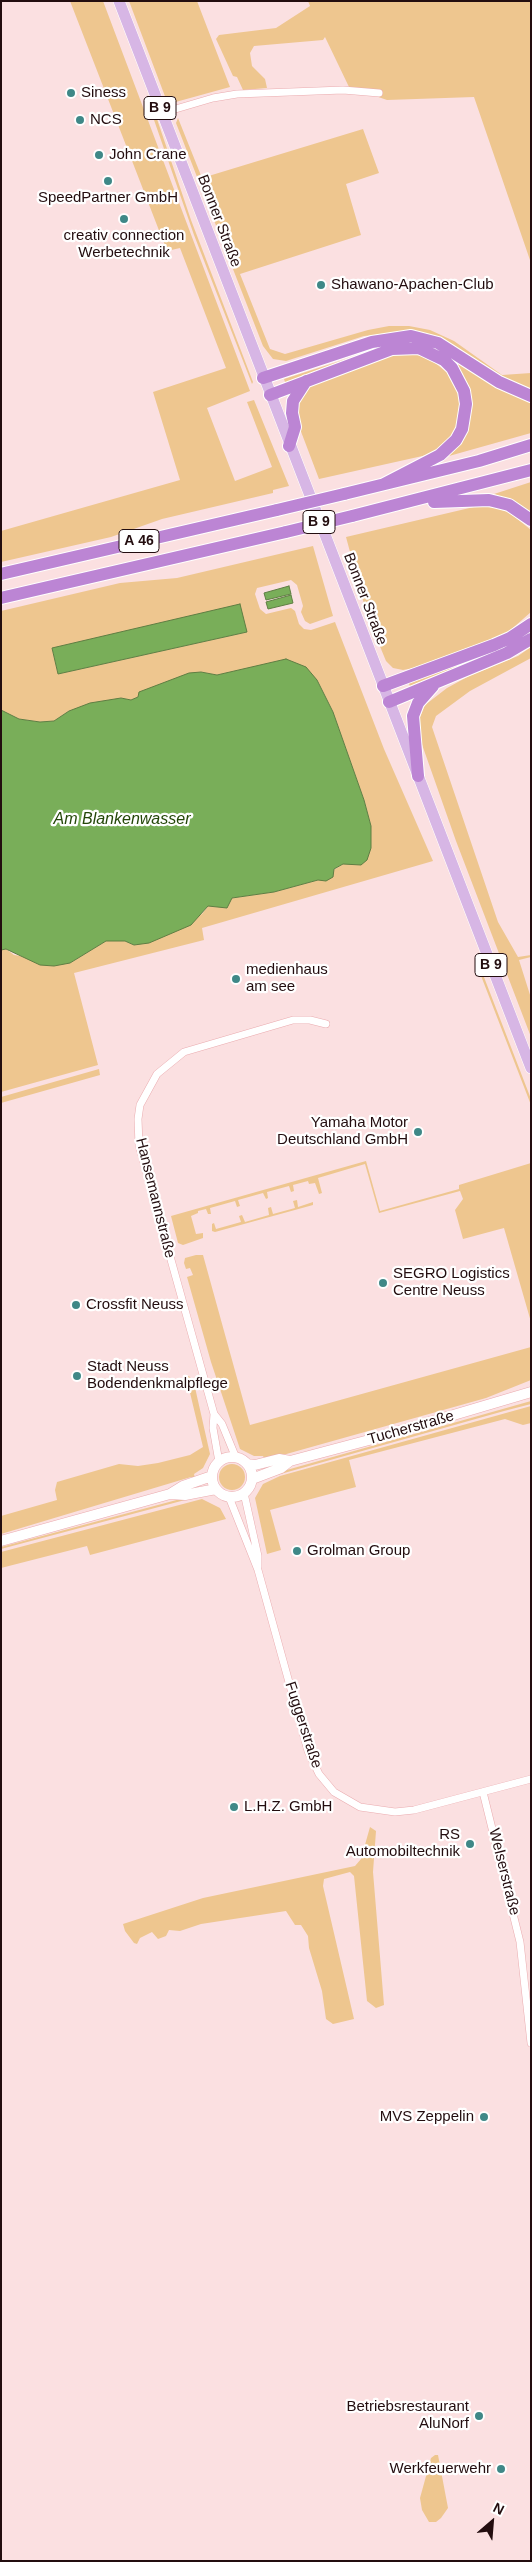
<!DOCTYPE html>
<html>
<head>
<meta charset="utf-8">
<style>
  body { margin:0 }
  #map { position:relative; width:532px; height:2562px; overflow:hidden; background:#fbe0e1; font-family:Arial,sans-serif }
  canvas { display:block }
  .frame { position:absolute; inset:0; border:2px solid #230d0f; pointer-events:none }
  .north { position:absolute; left:467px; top:2497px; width:50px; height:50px; -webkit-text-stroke:4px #fff; paint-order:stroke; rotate:27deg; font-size:14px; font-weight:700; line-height:20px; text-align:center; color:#230d0f }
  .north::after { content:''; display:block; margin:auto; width:18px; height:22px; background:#230d0f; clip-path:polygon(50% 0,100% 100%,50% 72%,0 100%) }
</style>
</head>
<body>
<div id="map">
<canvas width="532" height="2562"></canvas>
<div class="frame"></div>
<div class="north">N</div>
</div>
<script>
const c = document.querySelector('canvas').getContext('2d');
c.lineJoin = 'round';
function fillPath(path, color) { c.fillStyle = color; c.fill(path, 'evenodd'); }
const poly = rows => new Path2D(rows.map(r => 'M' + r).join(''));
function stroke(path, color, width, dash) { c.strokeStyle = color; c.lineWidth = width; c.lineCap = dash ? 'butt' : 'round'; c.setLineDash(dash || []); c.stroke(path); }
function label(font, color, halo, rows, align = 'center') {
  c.font = font + ' Arial,sans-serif'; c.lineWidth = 4.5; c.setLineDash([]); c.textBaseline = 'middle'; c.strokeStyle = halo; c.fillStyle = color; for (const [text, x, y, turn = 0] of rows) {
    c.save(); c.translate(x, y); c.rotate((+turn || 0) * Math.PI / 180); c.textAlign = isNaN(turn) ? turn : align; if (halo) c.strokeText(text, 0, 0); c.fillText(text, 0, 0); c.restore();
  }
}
fillPath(poly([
  [70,1,103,1,250,391,207,408,235,481,272,467,247,402,254,400,289,486,273,490,273,493,162,519,111,537,1,562,1,531,180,480,153,392,226,368,180,248,167,251],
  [129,1,197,1,230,87,172,103,166,99],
  [308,1,531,1,531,263,474,97,387,100,349,87,325,37,323,40,254,46,250,53,252,66,265,79,267,88,243,90,237,77,233,76,216,39,219,35,276,28,310,6],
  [178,118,202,178,363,129,379,173,346,184,361,235,240,274,270,349,285,354,368,330,389,326,409,326,430,330,454,341,502,375,531,373,531,391,406,332,364,336,286,361,273,359,263,346,176,123],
  [157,119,191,220,253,382,252,384,194,235,154,120],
  [429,344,531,401,531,433,449,456,454,449,465,383,420,346,286,385,284,379,362,354],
  [393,355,417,355,429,358,449,374,461,400,456,431,436,453,319,479,297,421,297,406,308,387],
  [531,482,531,514,514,502,494,494],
  [478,506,497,508,510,513,531,530,531,612,506,634,414,668,403,670,393,668,386,661,367,615,346,537],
  [313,546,333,616,310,624,305,621,301,612,303,606,297,585,291,580,257,588,255,594,260,609,266,614,291,608,295,611,299,624,304,629,311,630,335,622,384,749,433,861,202,928,204,940,74,973,98,1065,1,1092,1,950,6,949,14,955,70,963,106,941,125,941,134,945,202,914,208,906,232,898,274,892,318,880,343,864,371,826,364,800,333,712,317,680,247,669,217,675,201,672,131,700,121,698,69,711,54,721,40,722,19,719,1,710,1,611,120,583,177,578],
  [247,632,58,674,52,648,53,648],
  [531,628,526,636,506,650,410,686,408,682],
  [531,647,531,658,470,691,436,716,432,727,498,922,518,957,531,955,531,957,519,960,531,998,531,1037,456,841,419,736,418,722,425,705,447,688,469,676,518,656],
  [478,968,482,972,531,1099,531,1105],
  [99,1069,100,1075,1,1103,1,1097],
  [366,1161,380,1211,459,1189,459,1185,531,1163,531,1322,504,1228,463,1239,455,1210,463,1199,460,1191,379,1213,365,1164,318,1178,322,1193,319,1194,315,1183,309,1184,308,1181,293,1185,294,1191,291,1192,289,1186,267,1192,268,1198,266,1199,263,1193,238,1200,240,1206,237,1207,235,1201,210,1208,211,1214,208,1214,206,1209,198,1211,198,1213,191,1216,196,1234,203,1233,203,1238,183,1245,178,1243,171,1216],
  [297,1200,298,1207,313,1202,313,1205,215,1232,212,1231,212,1224,214,1223,216,1229,241,1222,239,1216,242,1215,245,1222,269,1215,268,1208,271,1207,273,1214,295,1208,293,1201],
  [196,1255,203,1255,250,1425,531,1347,531,1380,486,1398,265,1460,263,1456,254,1456,240,1449,211,1362,187,1277,193,1275,190,1268,186,1269,184,1263,185,1258],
  [186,1376,189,1376,194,1383,210,1454,203,1468,194,1474,195,1478,191,1477,1,1534,1,1516,57,1500,55,1490,57,1482,119,1464,138,1466,158,1463,190,1455,203,1447],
  [531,1401,531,1404,504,1411,270,1477,269,1475],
  [531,1406,531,1423,523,1425,505,1419,349,1460,356,1487,270,1510,281,1550,267,1554,255,1498,263,1484,280,1476],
  '219 1477a13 13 0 1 1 26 0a13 13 0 1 1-26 0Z',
  [199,1494,200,1496,1,1549,1,1547],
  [202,1499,220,1508,226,1519,90,1555,87,1546,1,1568,1,1552],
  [370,1827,376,1831,373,1872,384,2005,376,2008,367,2001,354,1876,350,1872,324,1879,323,1886,354,2019,333,2024,326,2019,322,1991,309,1948,308,1936,301,1925,295,1925,286,1911,201,1924,180,1931,169,1930,166,1936,158,1939,152,1932,140,1938,137,1944,134,1943,125,1931,123,1924,203,1898,355,1866,361,1859],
  [435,2455,438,2455,448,2508,441,2518,436,2522,429,2522,422,2510,420,2498,431,2458]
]), '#eec68f');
const water = poly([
  [289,586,291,594,266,600,264,593,289,586],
  [291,595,293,603,268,609,266,602,291,595],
  [240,604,247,632,58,674,52,648,240,604],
  [286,659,306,667,317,680,333,712,364,800,371,826,371,848,367,860,361,865,343,864,334,869,333,877,326,881,318,880,274,892,232,898,227,908,208,906,191,925,149,943,134,945,125,941,106,941,70,963,54,966,40,965,6,949,1,950,1,710,19,719,40,722,54,721,69,711,90,703,121,698,131,700,138,697,139,692,189,673,201,672,217,675,286,659]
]);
fillPath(water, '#79ae59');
stroke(water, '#5f7e43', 1);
const minor = poly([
  [162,113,213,98,237,94,343,90,379,93],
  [214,1414,222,1424,236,1458],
  [219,1462,213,1428,214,1414,139,1145,138,1119,140,1105,157,1074,184,1052,293,1020,310,1020,326,1024],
  [244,1493,258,1556,258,1567],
  [229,1497,258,1570,308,1751,319,1774,334,1792,360,1807,395,1812,414,1810,531,1779],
  [483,1792,520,1942,531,2043]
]);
const secondary = poly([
  '212 1477a20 20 0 1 1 40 0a20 20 0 1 1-40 0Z',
  [247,1464,255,1465,279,1459,290,1461,369,1440,531,1392],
  [252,1479,281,1468,290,1461],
  [170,1494,183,1486,212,1476],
  [1,1541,170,1494,185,1495,216,1489]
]);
const primary = poly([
  [119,1,531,1068]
]);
const motorway = poly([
  [263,378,372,342,411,336,438,343,499,382,531,396],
  [270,395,392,349,419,348,444,360,452,368,464,391,466,404,462,429,456,440,440,455,384,484],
  [289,446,295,427,292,413,293,401,306,381],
  [344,494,479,461,531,445],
  [434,502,489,500,509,505,531,520],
  [352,516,531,470],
  [1,574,277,510],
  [1,598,286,532],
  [383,686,494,645,510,638,531,624],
  [389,702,507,653,531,639],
  [418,776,413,716,418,703,433,686]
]);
stroke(minor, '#eaabaf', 8);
stroke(secondary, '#eaabaf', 11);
stroke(primary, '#fff', 12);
stroke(motorway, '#fff', 14);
stroke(minor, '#fff', 7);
stroke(secondary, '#fff', 10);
stroke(primary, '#d7b6e5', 11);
stroke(motorway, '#bc85d4', 12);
const motorwayBridge = poly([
  [277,510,344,494],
  [286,532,352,516]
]);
stroke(motorwayBridge, '#fff', 14, []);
stroke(motorwayBridge, '#bc85d4', 12);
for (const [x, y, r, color] of [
  [71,93,5,"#3f8887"],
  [80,120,5,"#3f8887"],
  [99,155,5,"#3f8887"],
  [108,181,5,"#3f8887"],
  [124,219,5,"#3f8887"],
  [321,285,5,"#3f8887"],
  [236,979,5,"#3f8887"],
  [418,1132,5,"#3f8887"],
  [383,1283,5,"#3f8887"],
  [76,1305,5,"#3f8887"],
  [77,1376,5,"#3f8887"],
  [297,1551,5,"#3f8887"],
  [234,1807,5,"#3f8887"],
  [470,1844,5,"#3f8887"],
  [484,2117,5,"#3f8887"],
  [479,2416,5,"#3f8887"],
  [501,2469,5,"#3f8887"]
]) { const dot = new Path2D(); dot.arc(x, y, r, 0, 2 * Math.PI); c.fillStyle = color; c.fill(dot); stroke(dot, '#fff', 2); }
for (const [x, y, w] of [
  [160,108,32],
  [319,522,32],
  [139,541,40],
  [491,965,32]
]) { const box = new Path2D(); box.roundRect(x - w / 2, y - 11.5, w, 23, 4); c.fillStyle = '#fff'; c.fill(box); stroke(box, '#230d0f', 1); }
label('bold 14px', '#230d0f', null, [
  ["B 9",160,108],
  ["B 9",319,522],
  ["A 46",139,541],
  ["B 9",491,965]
]);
label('15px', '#230d0f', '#fff', [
  ["Siness",81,93],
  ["NCS",90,120],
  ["John Crane",109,155],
  ["SpeedPartner GmbH",108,198,"center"],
  ["creativ connection",124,236,"center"],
  ["Werbetechnik",124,253,"center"],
  ["Shawano-Apachen-Club",331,285],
  ["medienhaus",246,970],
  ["am see",246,987],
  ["Yamaha Motor",408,1123,"right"],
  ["Deutschland GmbH",408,1140,"right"],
  ["SEGRO Logistics",393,1274],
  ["Centre Neuss",393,1291],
  ["Crossfit Neuss",86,1305],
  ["Stadt Neuss",87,1367],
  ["Bodendenkmalpflege",87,1384],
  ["Grolman Group",307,1551],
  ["L.H.Z. GmbH",244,1807],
  ["RS",460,1835,"right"],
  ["Automobiltechnik",460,1852,"right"],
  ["MVS Zeppelin",474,2117,"right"],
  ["Betriebsrestaurant",469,2407,"right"],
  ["AluNorf",469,2424,"right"],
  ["Werkfeuerwehr",491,2469,"right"]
], 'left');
label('15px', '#230d0f', '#fff', [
  ["Bonner Straße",219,221,69],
  ["Bonner Straße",365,599,69],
  ["Hansemannstraße",155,1198,76],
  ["Tucherstraße",411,1428,-16],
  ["Fuggerstraße",303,1725,72],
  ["Welserstraße",504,1872,76]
]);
label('italic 16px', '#244709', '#fff', [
  ["Am Blankenwasser",122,820]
]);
</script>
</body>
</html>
